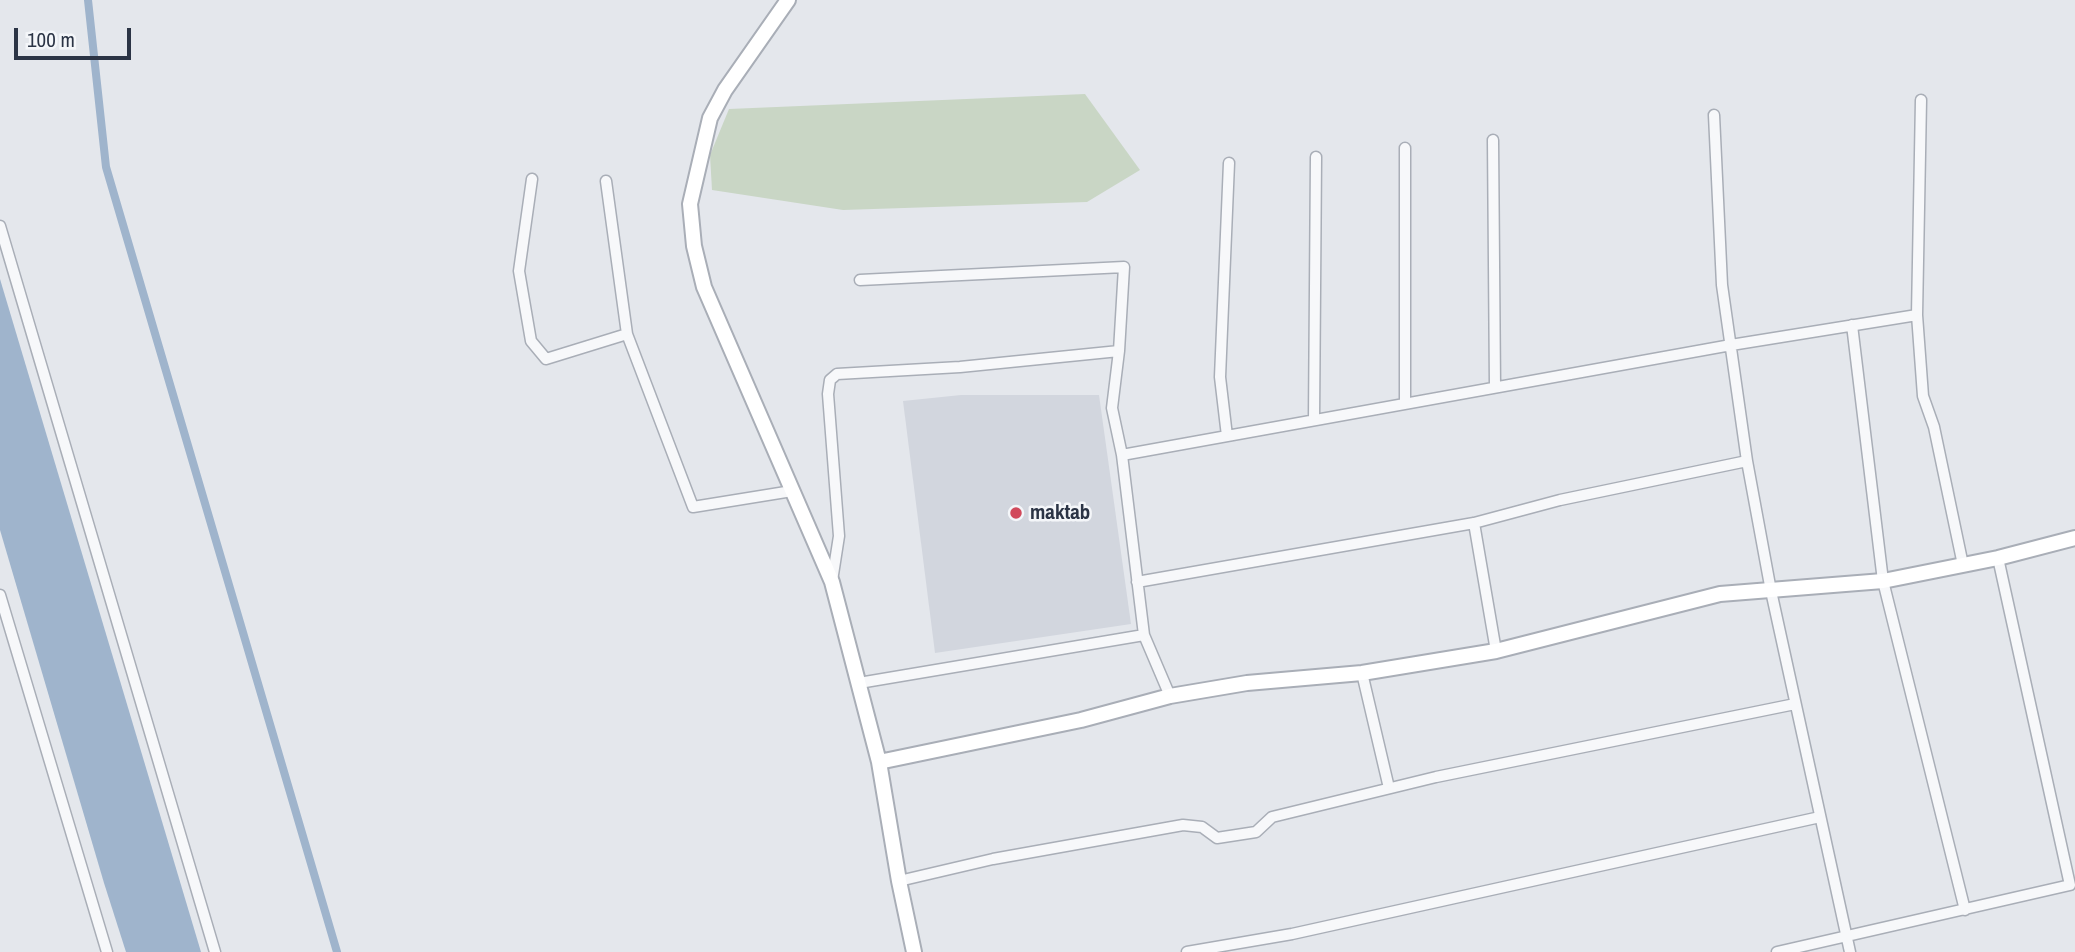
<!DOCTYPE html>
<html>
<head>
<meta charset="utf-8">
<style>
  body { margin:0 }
  #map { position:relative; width:2075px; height:952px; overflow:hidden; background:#e4e7ec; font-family:"Archivo Narrow",sans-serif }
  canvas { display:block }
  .scale { position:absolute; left:14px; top:28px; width:117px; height:32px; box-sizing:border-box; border:4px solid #2b3445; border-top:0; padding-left:9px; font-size:21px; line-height:24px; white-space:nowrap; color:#2b3445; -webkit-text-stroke:5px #f4f6f9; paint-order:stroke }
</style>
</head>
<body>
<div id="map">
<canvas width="2075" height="952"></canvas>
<div class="scale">100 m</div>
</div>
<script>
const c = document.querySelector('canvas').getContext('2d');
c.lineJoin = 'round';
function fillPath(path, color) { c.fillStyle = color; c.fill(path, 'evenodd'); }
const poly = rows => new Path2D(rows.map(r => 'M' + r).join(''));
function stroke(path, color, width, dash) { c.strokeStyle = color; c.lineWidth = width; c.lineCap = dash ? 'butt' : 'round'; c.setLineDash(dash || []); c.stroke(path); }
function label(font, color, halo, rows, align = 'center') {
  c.font = font + ' "Archivo Narrow",sans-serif'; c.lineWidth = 5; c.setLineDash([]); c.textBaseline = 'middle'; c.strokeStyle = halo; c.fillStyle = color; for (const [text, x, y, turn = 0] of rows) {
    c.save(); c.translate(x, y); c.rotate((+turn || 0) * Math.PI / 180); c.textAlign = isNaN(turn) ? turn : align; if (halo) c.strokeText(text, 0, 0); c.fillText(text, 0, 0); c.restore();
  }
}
fillPath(poly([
  [961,395,1099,395,1131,624,935,653,903,401]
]), '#d2d6de');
fillPath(poly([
  [1085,94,1140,170,1087,202,843,210,712,190,710,155,729,109]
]), '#c9d6c5');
fillPath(poly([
  [0,279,201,952,126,952,104,883,0,530]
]), '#9fb4cc');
stroke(poly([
  [88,0,106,167,337,952]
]), '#9fb4cc', 8);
const street = poly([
  [1921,100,1917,315,1923,396,1934,427,1963,565],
  [1714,115,1722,285,1747,461,1771,591,1850,952],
  [1493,140,1495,387],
  [532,179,519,271,531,341,546,359,627,334],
  [606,181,627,334,693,507,792,491],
  [0,226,215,952],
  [860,280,1124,267,1119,351,1112,408,1122,455,1144,635,1170,696],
  [1852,325,1883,581,1965,910],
  [1405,404,1405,148],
  [1314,420,1316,157],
  [1227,436,1220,377,1229,163],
  [1122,455,1731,345,1917,315],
  [1474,523,1496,651],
  [832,581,839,536,828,394,830,380,837,374,960,367,1119,351],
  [1137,582,1474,523,1560,500,1747,461],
  [0,595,107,952],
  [1362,673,1389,788],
  [859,683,1144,635],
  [899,881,993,859,1183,825,1202,827,1217,838,1256,832,1272,817,1436,777,1795,704],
  [1187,952,1292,934,1820,817],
  [1777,952,2070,885,1998,558]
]);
const secondary = poly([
  [788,0,725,90,710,118,690,204,694,246,704,287,832,582,879,762,899,881,914,952],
  [879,762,1081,720,1170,696,1247,683,1362,673,1496,651,1720,594,1883,581,1998,558,2075,538]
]);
stroke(street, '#a9aeb7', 13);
stroke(secondary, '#a9aeb7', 18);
stroke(street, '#f7f8fa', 10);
stroke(secondary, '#fff', 14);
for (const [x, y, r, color] of [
  [1016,513,7,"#d1495b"]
]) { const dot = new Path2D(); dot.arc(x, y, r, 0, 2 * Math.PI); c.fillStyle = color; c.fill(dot); stroke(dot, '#f4f6f9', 2.5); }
label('bold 21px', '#2b3445', '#f4f6f9', [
  ["maktab",1030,513]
], 'left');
</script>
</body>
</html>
